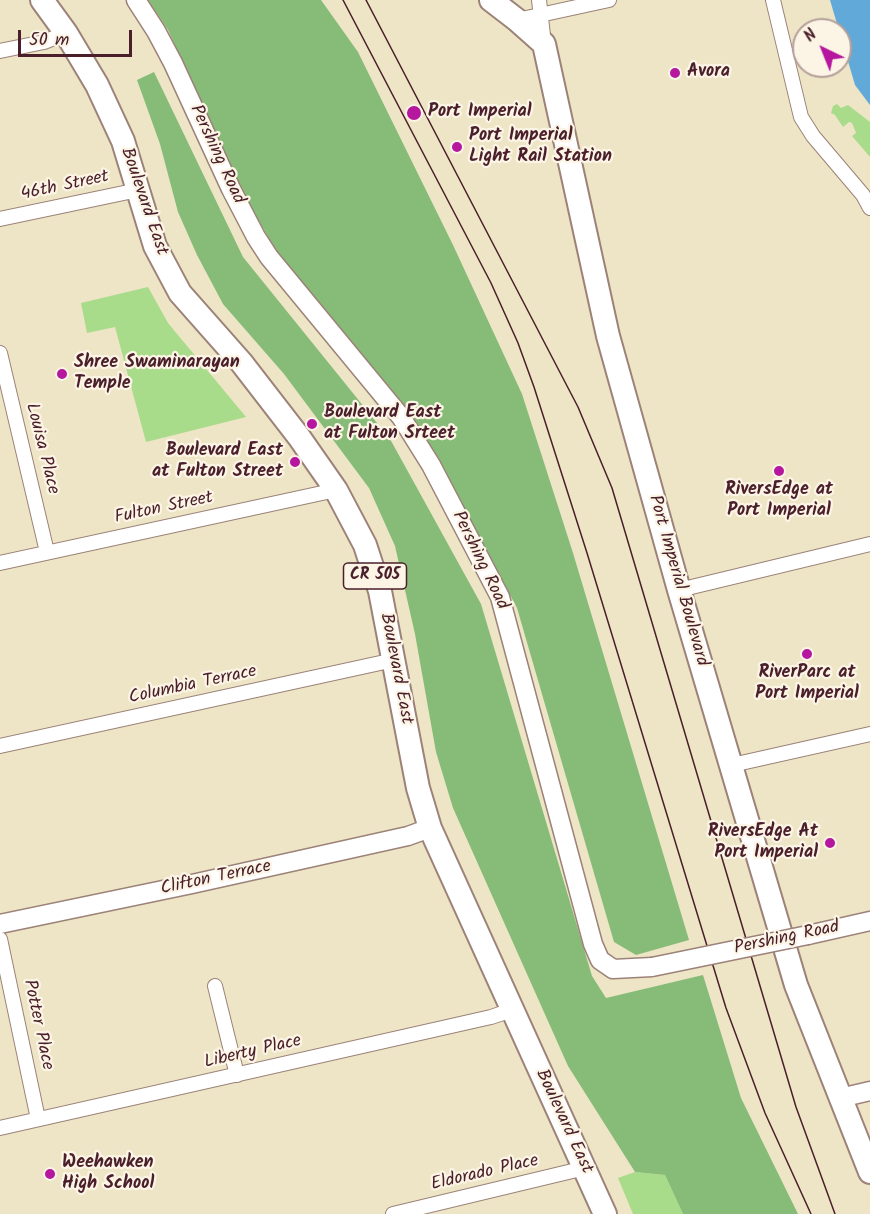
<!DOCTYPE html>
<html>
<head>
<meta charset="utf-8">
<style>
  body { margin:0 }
  #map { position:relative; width:870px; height:1214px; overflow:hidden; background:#ede5c5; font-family:Kalam,sans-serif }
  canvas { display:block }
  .north { position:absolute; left:792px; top:18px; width:60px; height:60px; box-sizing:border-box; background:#fcf5e5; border:2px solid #b59f9b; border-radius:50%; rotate:317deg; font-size:16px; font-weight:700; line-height:24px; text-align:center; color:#4a1f2b }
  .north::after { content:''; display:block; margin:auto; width:21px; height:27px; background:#b5179e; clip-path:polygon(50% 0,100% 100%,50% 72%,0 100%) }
  .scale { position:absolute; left:18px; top:30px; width:114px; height:27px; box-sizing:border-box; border:3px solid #4a1f2b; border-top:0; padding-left:8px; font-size:18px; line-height:21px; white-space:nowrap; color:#4a1f2b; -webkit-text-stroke:4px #fcf5e5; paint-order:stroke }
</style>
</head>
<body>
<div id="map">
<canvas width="870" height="1214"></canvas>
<div class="north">N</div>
<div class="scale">50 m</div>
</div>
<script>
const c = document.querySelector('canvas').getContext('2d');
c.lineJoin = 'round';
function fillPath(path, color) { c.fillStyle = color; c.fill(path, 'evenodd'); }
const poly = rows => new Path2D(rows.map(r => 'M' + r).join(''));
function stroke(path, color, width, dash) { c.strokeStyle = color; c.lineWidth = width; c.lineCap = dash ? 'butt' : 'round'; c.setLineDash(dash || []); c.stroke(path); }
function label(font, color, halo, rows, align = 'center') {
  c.font = font + ' Kalam,sans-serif'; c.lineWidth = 4.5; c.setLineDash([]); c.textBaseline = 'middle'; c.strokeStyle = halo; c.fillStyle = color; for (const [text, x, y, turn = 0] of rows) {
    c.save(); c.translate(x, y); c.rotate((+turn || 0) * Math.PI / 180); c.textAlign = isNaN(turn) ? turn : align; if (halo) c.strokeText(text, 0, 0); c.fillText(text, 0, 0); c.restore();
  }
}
fillPath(poly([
  [837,104,841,108,848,105,870,122,870,157,852,136,856,133,852,123,849,122,843,127,835,115,831,113,833,106],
  [148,287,168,323,246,417,146,442,115,327,87,333,81,303],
  [635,1172,665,1175,683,1214,633,1214,618,1178]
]), '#a8dc8b');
fillPath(poly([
  [148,0,321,0,358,52,453,245,522,394,573,553,689,940,636,955,614,942,517,608,465,510,399,400,276,251,247,200,168,30],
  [154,72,243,257,390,439,481,604,592,976,606,998,703,975,741,1098,798,1214,683,1214,665,1175,635,1172,568,1066,453,808,436,752,415,634,395,546,369,488,284,374,223,304,197,255,178,212,160,144,137,80]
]), '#86bc77');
fillPath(poly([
  [830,0,870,0,870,105,855,85]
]), '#61a9d8');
const minor = poly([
  [539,0,544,44],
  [773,0,801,117,813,136,863,195,870,208],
  [517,20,609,0],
  [0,51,44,42,66,33],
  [0,219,138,190],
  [0,353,47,552],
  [0,563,336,490],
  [679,590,870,544],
  [0,746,394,660],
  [732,765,870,734],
  [0,939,38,1119],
  [215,986,237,1075],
  [0,1128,491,1017,512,1010],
  [393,1214,585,1168]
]);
const tertiary = poly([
  [136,0,156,31,173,63,231,189,256,237,269,257,401,417,431,465,500,597,593,944,600,960,613,969,652,967],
  [0,924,192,884,408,836,430,828],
  [808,935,870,921],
  [840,1098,870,1091]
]);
const primary = poly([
  [42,0,66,33,97,85,123,141,155,246,180,293,241,362,299,437,336,490,365,545,380,591,418,788,430,828,605,1214],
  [491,0,517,20,544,44,608,336,679,590,796,985,870,1172]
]);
stroke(minor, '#9c8278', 16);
stroke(tertiary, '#9c8278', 21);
stroke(primary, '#9c8278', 26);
stroke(minor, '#fff', 14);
stroke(tertiary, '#fff', 18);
stroke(primary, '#fff', 22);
stroke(poly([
  [343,0,491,283,518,343,534,387,587,553,726,1008,765,1113,811,1214],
  [366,0,578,407,612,488,796,1107,835,1214]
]), '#4a1f2b', 1.5);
const tertiaryBridge = poly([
  [652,967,808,935]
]);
stroke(tertiaryBridge, '#9c8278', 21, []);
stroke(tertiaryBridge, '#fff', 18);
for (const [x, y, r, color] of [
  [675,73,6,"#b5179e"],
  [414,113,8,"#b5179e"],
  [457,147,6,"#b5179e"],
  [62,374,6,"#b5179e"],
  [312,424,6,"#b5179e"],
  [295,462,6,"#b5179e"],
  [779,471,6,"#b5179e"],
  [807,654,6,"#b5179e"],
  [830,843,6,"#b5179e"],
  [50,1174,6,"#b5179e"]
]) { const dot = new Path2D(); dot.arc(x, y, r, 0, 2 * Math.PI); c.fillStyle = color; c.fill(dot); stroke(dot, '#fcf5e5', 2); }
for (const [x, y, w] of [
  [375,576,63]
]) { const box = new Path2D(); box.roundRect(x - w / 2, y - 13, w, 26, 4.5); c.fillStyle = '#fcf5e5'; c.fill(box); stroke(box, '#4a1f2b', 1.5); }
label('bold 16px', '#4a1f2b', null, [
  ["CR 505",375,576]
]);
label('bold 18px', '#4a1f2b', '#fcf5e5', [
  ["Avora",687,73],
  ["Port Imperial",428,113],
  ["Port Imperial",469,137],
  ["Light Rail Station",469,158],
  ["Shree Swaminarayan",74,364],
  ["Temple",74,385],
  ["Boulevard East",324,414],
  ["at Fulton Srteet",324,435],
  ["Boulevard East",283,452,"right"],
  ["at Fulton Street",283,473,"right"],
  ["RiversEdge at",779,491,"center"],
  ["Port Imperial",779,512,"center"],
  ["RiverParc at",807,674,"center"],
  ["Port Imperial",807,695,"center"],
  ["RiversEdge At",818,833,"right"],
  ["Port Imperial",818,854,"right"],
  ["Weehawken",62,1164],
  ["High School",62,1185]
], 'left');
label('18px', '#4a1f2b', '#fcf5e5', [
  ["Pershing Road",216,155,65],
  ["46th Street",65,187,-12],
  ["Boulevard East",143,202,71],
  ["Louisa Place",41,449,76],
  ["Fulton Street",164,509,-12],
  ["Pershing Road",479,561,64],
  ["Port Imperial Boulevard",677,581,74],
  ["Boulevard East",395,669,79],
  ["Columbia Terrace",193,686,-12],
  ["Clifton Terrace",216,879,-12],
  ["Pershing Road",787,939,-12],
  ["Potter Place",37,1025,78],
  ["Liberty Place",253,1053,-13],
  ["Boulevard East",563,1122,65],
  ["Eldorado Place",485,1174,-13]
]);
</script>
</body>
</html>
